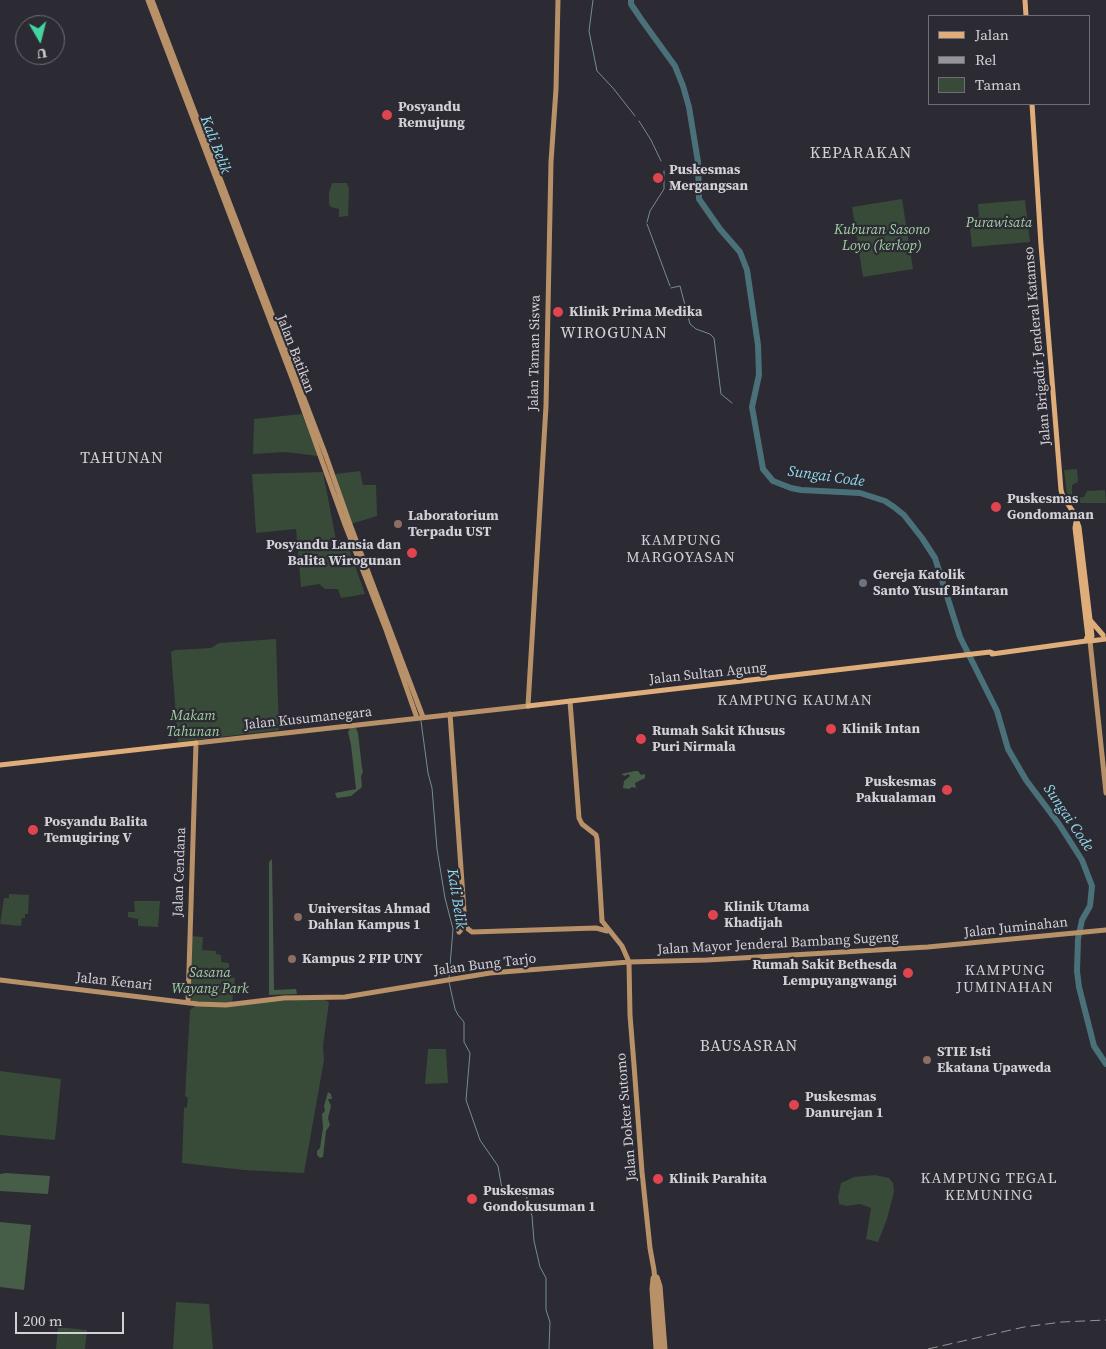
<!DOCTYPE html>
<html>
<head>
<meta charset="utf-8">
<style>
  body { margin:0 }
  #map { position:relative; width:1106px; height:1349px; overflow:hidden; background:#2c2a33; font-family:"Source Serif 4",serif }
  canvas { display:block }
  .legend { position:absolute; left:928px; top:15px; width:162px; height:90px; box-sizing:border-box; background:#2c2a33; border:1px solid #6f6d75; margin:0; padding:6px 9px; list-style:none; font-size:15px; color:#d3d1d7 }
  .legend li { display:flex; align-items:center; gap:10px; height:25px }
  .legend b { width:25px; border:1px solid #6f6d75 }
  .north { position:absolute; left:15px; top:15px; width:50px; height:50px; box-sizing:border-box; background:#2c2a33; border:1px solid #6f6d75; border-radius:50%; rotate:172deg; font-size:14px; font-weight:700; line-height:20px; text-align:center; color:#d3d1d7 }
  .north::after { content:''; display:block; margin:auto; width:18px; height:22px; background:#44d4a0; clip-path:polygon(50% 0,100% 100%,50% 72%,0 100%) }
  .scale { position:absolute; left:15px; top:1312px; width:109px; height:22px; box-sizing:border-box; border:2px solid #d3d1d7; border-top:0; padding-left:6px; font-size:15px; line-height:18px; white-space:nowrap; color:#d3d1d7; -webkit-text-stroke:4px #2c2a33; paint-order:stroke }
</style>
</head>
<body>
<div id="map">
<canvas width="1106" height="1349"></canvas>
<ul class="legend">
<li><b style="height:6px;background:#dfad79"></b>Jalan</li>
<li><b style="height:6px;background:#96949b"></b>Rel</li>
<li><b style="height:14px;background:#374b38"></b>Taman</li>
</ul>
<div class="north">U</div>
<div class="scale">200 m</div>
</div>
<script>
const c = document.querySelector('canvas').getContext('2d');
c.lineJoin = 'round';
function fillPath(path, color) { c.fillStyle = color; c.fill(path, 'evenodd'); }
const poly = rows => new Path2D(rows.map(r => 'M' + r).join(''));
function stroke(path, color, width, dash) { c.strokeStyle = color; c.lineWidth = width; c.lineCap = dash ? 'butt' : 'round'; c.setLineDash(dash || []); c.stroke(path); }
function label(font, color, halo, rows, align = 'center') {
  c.font = font + ' "Source Serif 4",serif'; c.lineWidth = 4.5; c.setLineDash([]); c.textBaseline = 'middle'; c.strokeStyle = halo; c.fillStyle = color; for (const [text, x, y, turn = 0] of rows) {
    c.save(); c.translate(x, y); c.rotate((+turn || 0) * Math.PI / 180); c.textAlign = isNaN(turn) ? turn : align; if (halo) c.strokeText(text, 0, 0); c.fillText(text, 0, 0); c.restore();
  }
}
fillPath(poly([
  [332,183,347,183,349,189,348,216,339,217,339,209,331,207,329,204,329,193],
  [902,199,913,269,863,277,852,207],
  [1025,200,1030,242,972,247,969,218,979,217,978,204],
  [302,414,318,456,286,452,253,454,254,419],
  [1077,469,1078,482,1072,485,1072,498,1084,497,1087,491,1105,490,1106,503,1077,503,1070,500,1067,494,1064,470],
  [360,471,363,485,376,485,377,514,377,516,351,524,335,474],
  [323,472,336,540,346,540,365,594,341,598,338,589,325,589,319,584,301,587,296,529,256,533,252,474],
  [276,639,279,730,178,742,171,652,175,650,211,648,219,643],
  [9,894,29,895,28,914,25,914,25,918,22,918,21,926,0,924,4,898,9,898],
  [134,901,160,901,158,927,138,926,138,919,128,917,128,912,135,912],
  [191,936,203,937,202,950,216,951,216,954,221,955,221,962,229,963,230,977,235,978,232,1004,193,1002,189,996],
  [323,999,329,1002,323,1046,324,1060,304,1173,244,1170,182,1163,184,1108,187,1107,188,1098,185,1096,190,1010,195,1006,228,1007,273,1001],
  [428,1049,446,1049,448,1083,425,1084],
  [0,1071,61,1079,55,1140,0,1135],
  [875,1175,889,1178,893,1183,894,1192,887,1219,878,1242,866,1239,871,1208,860,1204,847,1206,839,1204,838,1197,841,1183,854,1177],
  [176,1302,209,1304,213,1349,173,1349],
  [58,1327,87,1330,85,1349,56,1349]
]), '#374b38');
fillPath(poly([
  [351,727,356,728,358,733,362,768,363,772,361,776,362,787,351,796,337,798,335,793,356,789,351,745,348,732],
  [635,771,638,771,641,775,645,774,645,778,635,783,636,788,632,787,629,789,623,788,624,781,630,776,628,774,625,776,621,774],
  [272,859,274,990,296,989,297,994,269,995,269,862],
  [328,1092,331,1094,332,1099,328,1099,331,1106,328,1118,330,1125,326,1131,323,1157,320,1158,317,1155,317,1151,320,1148,323,1128,322,1114,325,1111,324,1106],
  [6,1173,50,1176,48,1194,0,1191,0,1174],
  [0,1222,31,1225,24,1290,0,1287]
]), '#465d47');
stroke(poly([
  [593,0,589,31,597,71,613,88,635,116],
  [639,121,651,140,661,161],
  [647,222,650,211,664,189,664,171],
  [647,224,670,286],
  [671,288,680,286,690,324,696,329,710,334,714,338,721,394,732,403],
  [337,494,342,509],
  [415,702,419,712],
  [421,721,428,773,432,788,437,849,445,898,453,929,449,978],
  [449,982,455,1009,458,1015,464,1022,464,1042,470,1053,466,1100,480,1140,498,1166,502,1189,526,1195,532,1216,534,1241,540,1267,546,1278,546,1310,550,1322,549,1349]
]), '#738e96', 1);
stroke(poly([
  [631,0,631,4,641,19,675,66,683,86,689,107,698,162,699,199,720,229,740,252,747,270,758,345,759,375,752,407,763,469,773,481,791,488,801,490,860,493,885,501,894,507,904,515,922,538,935,558,960,637,997,711,1008,749,1026,780,1059,824,1082,860,1092,886,1090,906,1082,920,1078,939,1077,971,1079,987,1094,1046,1106,1064]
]), '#4a717a', 6);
stroke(poly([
  [148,0,294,383,344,522,385,627,417,718],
  [152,0,326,456,351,527,423,717],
  [1086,641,1090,641,1106,793],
  [570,701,579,818,582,824,596,835,597,839,602,921],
  [450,714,465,925,468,929,472,932,596,928,607,931],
  [602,921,622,946,629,962,630,1015,634,1065,642,1172,650,1248,654,1270,660,1349],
  [459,932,465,925],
  [0,980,198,1004,226,1005,284,998,345,997,490,973,629,962,707,960,928,947,1106,930],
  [188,1002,196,743,528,706,546,406,551,162,556,89,558,0],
  [657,1277,660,1286,665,1349],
  [653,1278,652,1289,656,1349]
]), '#b89169', 5);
stroke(poly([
  [1025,0,1026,16],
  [1032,104,1041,245,1061,490,1063,497,1074,513,1079,527,1092,636,1090,641],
  [1076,522,1075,528,1088,638],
  [1090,620,1103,635],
  [1090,641,1106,639],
  [992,654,1086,641,1087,637],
  [528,706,990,652,993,653],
  [0,765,196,743]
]), '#dfad79', 5);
stroke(poly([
  [928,1349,1024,1327,1062,1322,1106,1320]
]), '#96949b', 1, [10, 5]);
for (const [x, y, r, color] of [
  [387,115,6,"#e0444e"],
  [658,178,6,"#e0444e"],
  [558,312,6,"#e0444e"],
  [996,507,6,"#e0444e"],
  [398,524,5,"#8d6e63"],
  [412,553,6,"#e0444e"],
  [863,583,5,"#6b7280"],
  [831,729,6,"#e0444e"],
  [641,739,6,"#e0444e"],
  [947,790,6,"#e0444e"],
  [33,830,6,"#e0444e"],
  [713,915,6,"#e0444e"],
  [298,917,5,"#8d6e63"],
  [292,959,5,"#8d6e63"],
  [908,973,6,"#e0444e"],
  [927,1060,5,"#8d6e63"],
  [794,1105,6,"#e0444e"],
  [658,1179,6,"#e0444e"],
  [472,1199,6,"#e0444e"]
]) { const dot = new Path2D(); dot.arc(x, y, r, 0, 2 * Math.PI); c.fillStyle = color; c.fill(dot); stroke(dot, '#2c2a33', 2); }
label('bold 14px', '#d3d1d7', '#2c2a33', [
  ["Posyandu",398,107],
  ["Remujung",398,123],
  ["Puskesmas",669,170],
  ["Mergangsan",669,186],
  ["Klinik Prima Medika",569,312],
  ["Puskesmas",1007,499],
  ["Gondomanan",1007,515],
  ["Laboratorium",408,516],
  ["Terpadu UST",408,532],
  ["Posyandu Lansia dan",401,545,"right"],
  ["Balita Wirogunan",401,561,"right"],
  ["Gereja Katolik",873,575],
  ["Santo Yusuf Bintaran",873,591],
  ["Klinik Intan",842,729],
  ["Rumah Sakit Khusus",652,731],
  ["Puri Nirmala",652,747],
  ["Puskesmas",936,782,"right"],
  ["Pakualaman",936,798,"right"],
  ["Posyandu Balita",44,822],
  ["Temugiring V",44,838],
  ["Klinik Utama",724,907],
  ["Khadijah",724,923],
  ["Universitas Ahmad",308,909],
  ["Dahlan Kampus 1",308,925],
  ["Kampus 2 FIP UNY",302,959],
  ["Rumah Sakit Bethesda",897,965,"right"],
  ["Lempuyangwangi",897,981,"right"],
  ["STIE Isti",937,1052],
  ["Ekatana Upaweda",937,1068],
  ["Puskesmas",805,1097],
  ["Danurejan 1",805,1113],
  ["Klinik Parahita",669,1179],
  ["Puskesmas",483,1191],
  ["Gondokusuman 1",483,1207]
], 'left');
label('italic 14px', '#a2d0a5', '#2c2a33', [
  ["Purawisata",999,223],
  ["Kuburan Sasono",882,230],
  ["Loyo (kerkop)",882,246],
  ["Makam",193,716],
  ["Tahunan",193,732],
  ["Sasana",210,973],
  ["Wayang Park",210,989]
]);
label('14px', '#d3d1d7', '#2c2a33', [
  ["Jalan Brigadir Jenderal Katamso",1038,346,-95],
  ["Jalan Taman Siswa",535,353,-89],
  ["Jalan Batikan",295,354,69],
  ["Jalan Sultan Agung",708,674,-6],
  ["Jalan Kusumanegara",308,719,-6],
  ["Jalan Cendana",180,872,-88],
  ["Jalan Juminahan",1016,928,-6],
  ["Jalan Mayor Jenderal Bambang Sugeng",778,944,-3],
  ["Jalan Bung Tarjo",485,965,-7],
  ["Jalan Kenari",114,982,6],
  ["Jalan Dokter Sutomo",627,1117,-95]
]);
label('italic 15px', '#93dced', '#2c2a33', [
  ["Kali Belik",215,145,69],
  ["Sungai Code",826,477,8],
  ["Sungai Code",1068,818,56],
  ["Kali Belik",456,899,81]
]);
c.letterSpacing = '1px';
label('15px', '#d3d1d7', '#2c2a33', [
  ["KAMPUNG",681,541],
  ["MARGOYASAN",681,558],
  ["KAMPUNG KAUMAN",795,701],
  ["KAMPUNG",1005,971],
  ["JUMINAHAN",1005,988],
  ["KAMPUNG TEGAL",989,1179],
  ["KEMUNING",989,1196]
]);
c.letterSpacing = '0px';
c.letterSpacing = '1px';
label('16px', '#d3d1d7', '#2c2a33', [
  ["KEPARAKAN",861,154],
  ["WIROGUNAN",614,334],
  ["TAHUNAN",122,459],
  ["BAUSASRAN",749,1047]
]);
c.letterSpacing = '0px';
</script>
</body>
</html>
